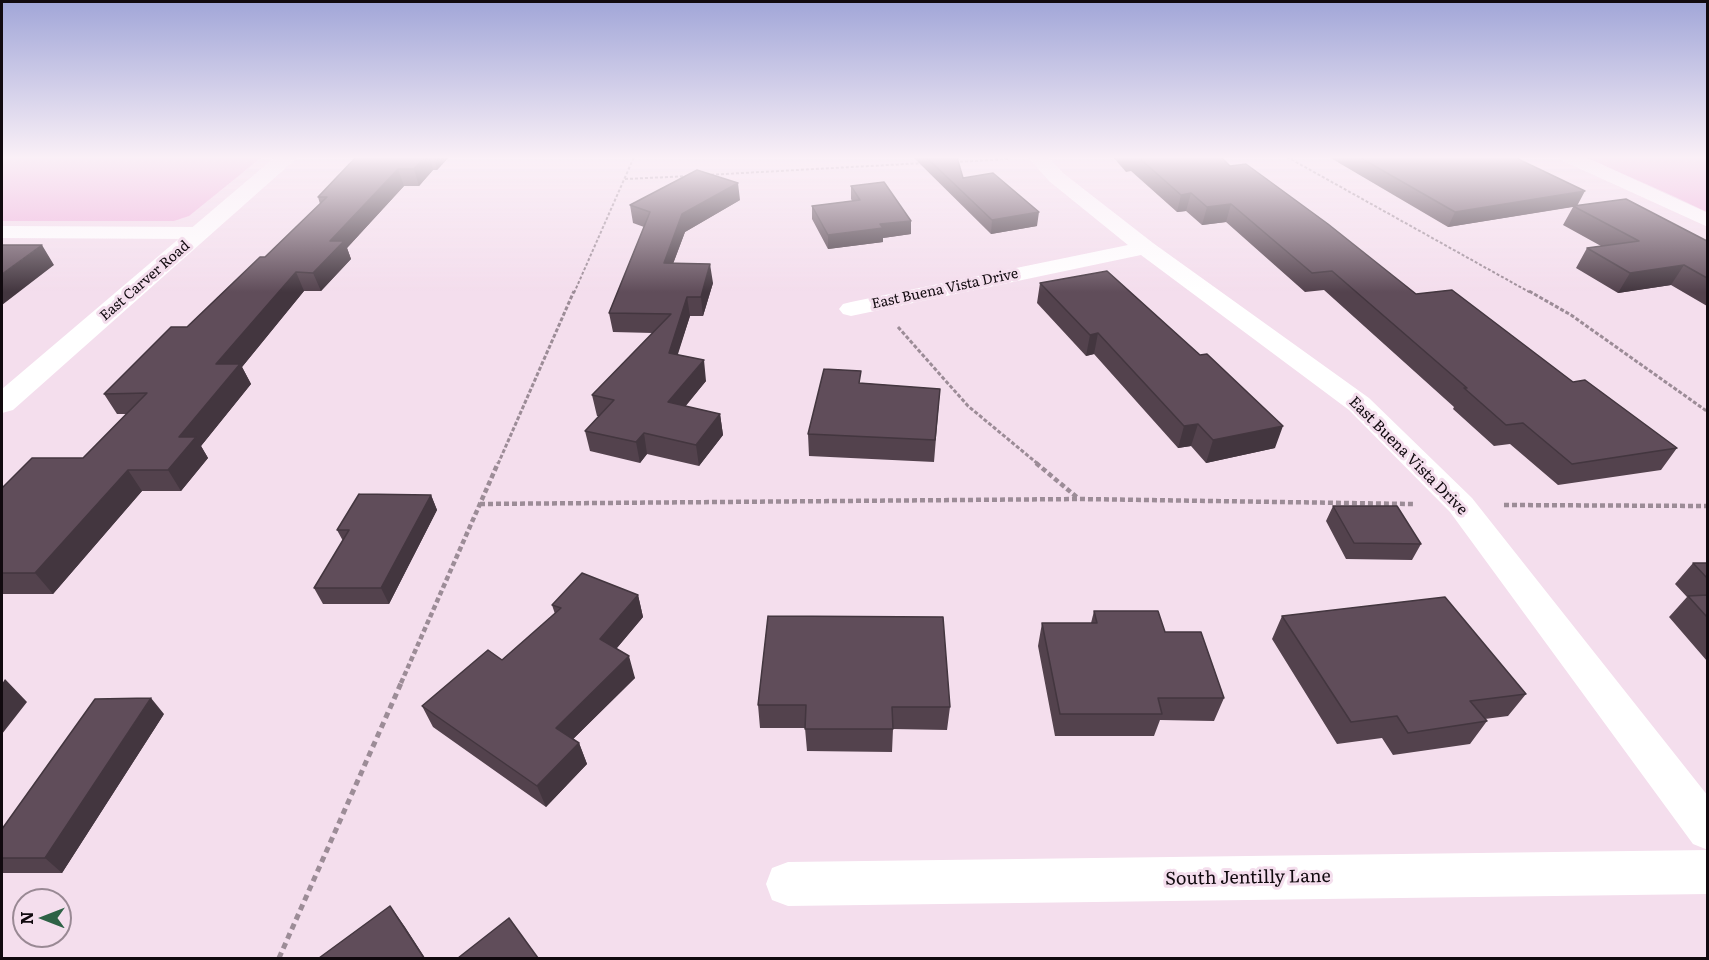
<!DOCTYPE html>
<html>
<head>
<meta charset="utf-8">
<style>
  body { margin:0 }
  #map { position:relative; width:1709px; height:960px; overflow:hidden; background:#f4deed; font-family:Literata,serif }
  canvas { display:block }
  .frame { position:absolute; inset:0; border:3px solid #110a0f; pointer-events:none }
  .north { position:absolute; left:12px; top:888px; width:60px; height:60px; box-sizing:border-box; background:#f4deed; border:2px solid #998994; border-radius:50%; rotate:270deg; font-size:16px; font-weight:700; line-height:24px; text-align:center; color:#110a0f }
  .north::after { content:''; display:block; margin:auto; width:21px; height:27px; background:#2e6246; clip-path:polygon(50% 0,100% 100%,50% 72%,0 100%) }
</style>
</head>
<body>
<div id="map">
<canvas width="1709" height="960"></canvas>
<div class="frame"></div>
<div class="north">N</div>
</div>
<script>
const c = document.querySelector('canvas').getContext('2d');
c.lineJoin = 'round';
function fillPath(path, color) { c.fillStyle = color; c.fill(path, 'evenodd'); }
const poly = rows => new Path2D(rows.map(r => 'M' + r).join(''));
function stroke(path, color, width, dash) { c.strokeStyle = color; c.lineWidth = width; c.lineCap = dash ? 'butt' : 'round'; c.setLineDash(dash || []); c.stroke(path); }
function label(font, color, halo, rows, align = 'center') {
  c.font = font + ' Literata,serif'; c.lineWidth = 6; c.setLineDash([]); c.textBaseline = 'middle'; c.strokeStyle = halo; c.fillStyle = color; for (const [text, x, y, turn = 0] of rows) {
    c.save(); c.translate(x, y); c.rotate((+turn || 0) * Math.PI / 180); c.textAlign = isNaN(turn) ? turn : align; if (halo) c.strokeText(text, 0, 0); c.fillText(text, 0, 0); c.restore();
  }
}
fillPath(poly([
  [2,157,262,157,189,216,174,221,2,221],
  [1585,157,1707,157,1707,212,1671,195]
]), '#f0b4dd');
stroke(poly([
  [1287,157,1531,293],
  [955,162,1010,159],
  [706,175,924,163],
  [625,179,690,176],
  [574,293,634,157]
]), '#9c8c97', 2, [3, 2]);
stroke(poly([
  [1529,291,1571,315,1708,412],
  [898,327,968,406,1038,464],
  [498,464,574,291]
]), '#9c8c97', 3, [4, 2]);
stroke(poly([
  [1036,463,1079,499],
  [480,504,1079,499,1413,504],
  [1504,505,1708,506],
  [401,683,498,463]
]), '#9c8c97', 4.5, [5, 3]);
stroke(poly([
  [279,958,402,681]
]), '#9c8c97', 5, [6, 4.5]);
fillPath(poly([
  [1028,157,1048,157,1063,173,1153,243,1369,398,1472,498,1708,796,1708,850,1693,844,1450,512,1349,410,1141,255,851,316,843,314,839,309,843,304,851,302,1128,245,1049,181,1028,157],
  [1560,157,1585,157,1708,213,1708,227,1563,161,1560,157],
  [2,226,200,227,207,229,210,233,207,237,200,239,2,238,2,226],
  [1708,850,1708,894,788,906,772,900,766,884,772,868,788,862,1708,850]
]), '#fff');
fillPath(poly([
  [275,157,298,157,13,410,2,413,2,389,275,157]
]), '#fff');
fillPath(poly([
  [356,157,449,157,437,170,433,170,419,186,404,186,347,248,351,259,321,291,304,291,242,367,251,384,201,446,208,458,181,491,142,491,53,594,2,594,2,488,83,458,127,414,117,414,104,394,187,327,265,257,320,204,318,197],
  [913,157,957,157,963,178,1037,226,991,234],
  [1113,157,1221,157,1230,166,1416,294,1573,382,1677,448,1661,470,1558,485,1510,444,1494,446,1453,409,1454,407,1324,290,1305,292,1226,222,1202,225,1186,211,1177,212,1131,171,1126,172],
  [1329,157,1514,157,1577,206,1707,241,1707,306,1671,285,1618,293,1576,268,1587,248,1601,246,1563,225,1573,207,1448,227],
  [851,186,911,234,883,238,883,242,828,249,812,219,812,206,852,201,851,199],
  [740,200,685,232,673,264,713,283,703,316,690,316,677,355,706,381,685,406,720,414,723,435,699,466,647,454,640,463,590,451,585,431,599,416,597,416,592,395,653,333,613,332,609,313,644,227,633,223,630,205],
  [1040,283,1275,448,1206,463,1191,446,1178,448,1094,354,1086,356,1037,303],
  [861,383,940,389,934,462,809,456,808,434],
  [431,495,437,510,389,604,323,604,314,588,343,541,337,530],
  [1333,506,1421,544,1412,560,1346,559,1326,521],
  [1693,563,1707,563,1707,661,1669,617,1687,597,1675,584],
  [638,595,643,617,616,649,635,678,573,739,579,743,587,764,546,807,433,727,422,706,502,660,555,614,552,605],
  [1094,611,1165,632,1224,698,1214,721,1160,720,1154,736,1055,736,1038,646,1042,623,1091,623],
  [768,616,950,707,947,730,893,729,892,752,807,751,805,728,760,728,758,705],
  [1282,616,1526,694,1508,716,1485,719,1487,721,1470,744,1393,755,1382,738,1337,744,1272,639],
  [164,714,62,873,2,873,2,829]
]), '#53424d');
fillPath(poly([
  [425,157,430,157,433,170,419,186,414,169],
  [434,157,449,157,437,170],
  [398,169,404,186,347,248,351,259,321,291,313,273,330,241],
  [738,183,740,200,685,232,666,282,664,263,682,214],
  [1585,191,1577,206,1448,227,1455,212],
  [1191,193,1186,211,1177,212,1181,195],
  [1231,204,1226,222,1202,225,1207,207],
  [1039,212,1037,226,991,234,992,220],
  [911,221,911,234,883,238,883,242,828,249,828,235,880,224],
  [42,245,54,265,2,305,2,274],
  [710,264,713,283,703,316,701,297],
  [1684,265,1671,285,1618,293,1630,273],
  [296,272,304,291,242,367,251,384,201,446,208,458,181,491,168,470,179,437,216,364],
  [687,297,690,316,672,373,669,353],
  [1098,333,1094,354,1086,356,1090,335],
  [704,360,706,381,672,423,668,402],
  [720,414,723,435,699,466,696,445],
  [1198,424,1191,446,1178,448,1184,426],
  [1283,426,1275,448,1206,463,1213,440],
  [644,433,647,454,640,463,636,442],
  [128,470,142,491,53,594,35,573],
  [431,495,437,510,389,604,381,588],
  [638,595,643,617,606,661,600,639],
  [629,656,635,678,563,749,556,728],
  [5,679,27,702,2,734,2,684],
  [151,698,164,714,62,873,45,858],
  [579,743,587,764,546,807,537,786],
  [390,906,405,927,425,958,424,958]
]), '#43363f');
const building = poly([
  [356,157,425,157,414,169,398,169,330,241,344,241,313,273,296,272,216,364,240,364,179,437,196,437,168,470,128,470,35,573,2,573,2,488,32,458,83,458,147,393,104,394,171,327,187,327,260,257,265,257,327,197,318,197,356,157],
  [926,157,957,157,963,178,993,173,1039,212,992,220,926,157],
  [1138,157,1221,157,1230,166,1246,164,1328,224,1416,294,1452,290,1573,382,1585,380,1677,448,1572,464,1523,423,1506,425,1464,388,1467,388,1332,271,1312,273,1231,204,1207,207,1191,193,1181,195,1138,157],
  [1359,157,1514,157,1585,191,1455,212,1359,157],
  [697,170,738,183,682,214,664,263,710,264,701,297,687,297,669,353,704,360,668,402,720,414,696,445,644,433,636,442,585,431,614,400,592,395,671,314,609,313,650,212,630,205,697,170],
  [884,182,911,221,880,224,883,228,828,235,812,206,860,200,851,186,884,182],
  [1626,199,1707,241,1707,278,1684,265,1630,273,1587,248,1639,241,1573,206,1626,199],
  [2,245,42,245,2,274,2,245],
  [1107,271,1200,355,1207,354,1283,426,1213,440,1198,424,1184,426,1098,333,1090,335,1040,283,1107,271],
  [824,369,861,371,859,383,940,389,935,440,808,434,824,369],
  [359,494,431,495,381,588,314,588,349,530,337,530,359,494],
  [1333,506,1397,506,1421,544,1354,543,1333,506],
  [1693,563,1707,563,1707,578,1693,563],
  [582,573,638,595,600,639,629,656,556,728,579,743,537,786,422,706,488,650,502,660,561,608,552,605,582,573],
  [1707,595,1707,617,1688,596,1707,595],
  [1445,597,1526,694,1470,701,1487,721,1408,733,1397,716,1351,722,1282,616,1445,597],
  [1094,611,1158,611,1165,632,1201,632,1224,698,1158,698,1162,714,1060,714,1042,623,1097,623,1094,611],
  [768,616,943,617,950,707,892,707,893,729,805,729,806,705,758,705,768,616],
  [151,698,45,858,2,858,2,829,95,699,151,698],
  [390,906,424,958,319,958,390,906],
  [509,918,538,958,458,958,509,918]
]);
fillPath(building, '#604d5a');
stroke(building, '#43363f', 1.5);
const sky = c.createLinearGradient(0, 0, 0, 292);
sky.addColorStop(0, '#a1a6d8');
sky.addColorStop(0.54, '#faf0f7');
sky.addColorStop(1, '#faf0f700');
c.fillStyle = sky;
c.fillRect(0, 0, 1709, 292);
label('14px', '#110a0f', '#f4deed', [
  ["East Carver Road",145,281,-41],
  ["East Buena Vista Drive",945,289,-12]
]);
label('15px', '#110a0f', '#f4deed', [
  ["East Buena Vista Drive",1408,456,45]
]);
label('18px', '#110a0f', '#f4deed', [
  ["South Jentilly Lane",1248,878,-1]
]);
</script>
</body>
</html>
